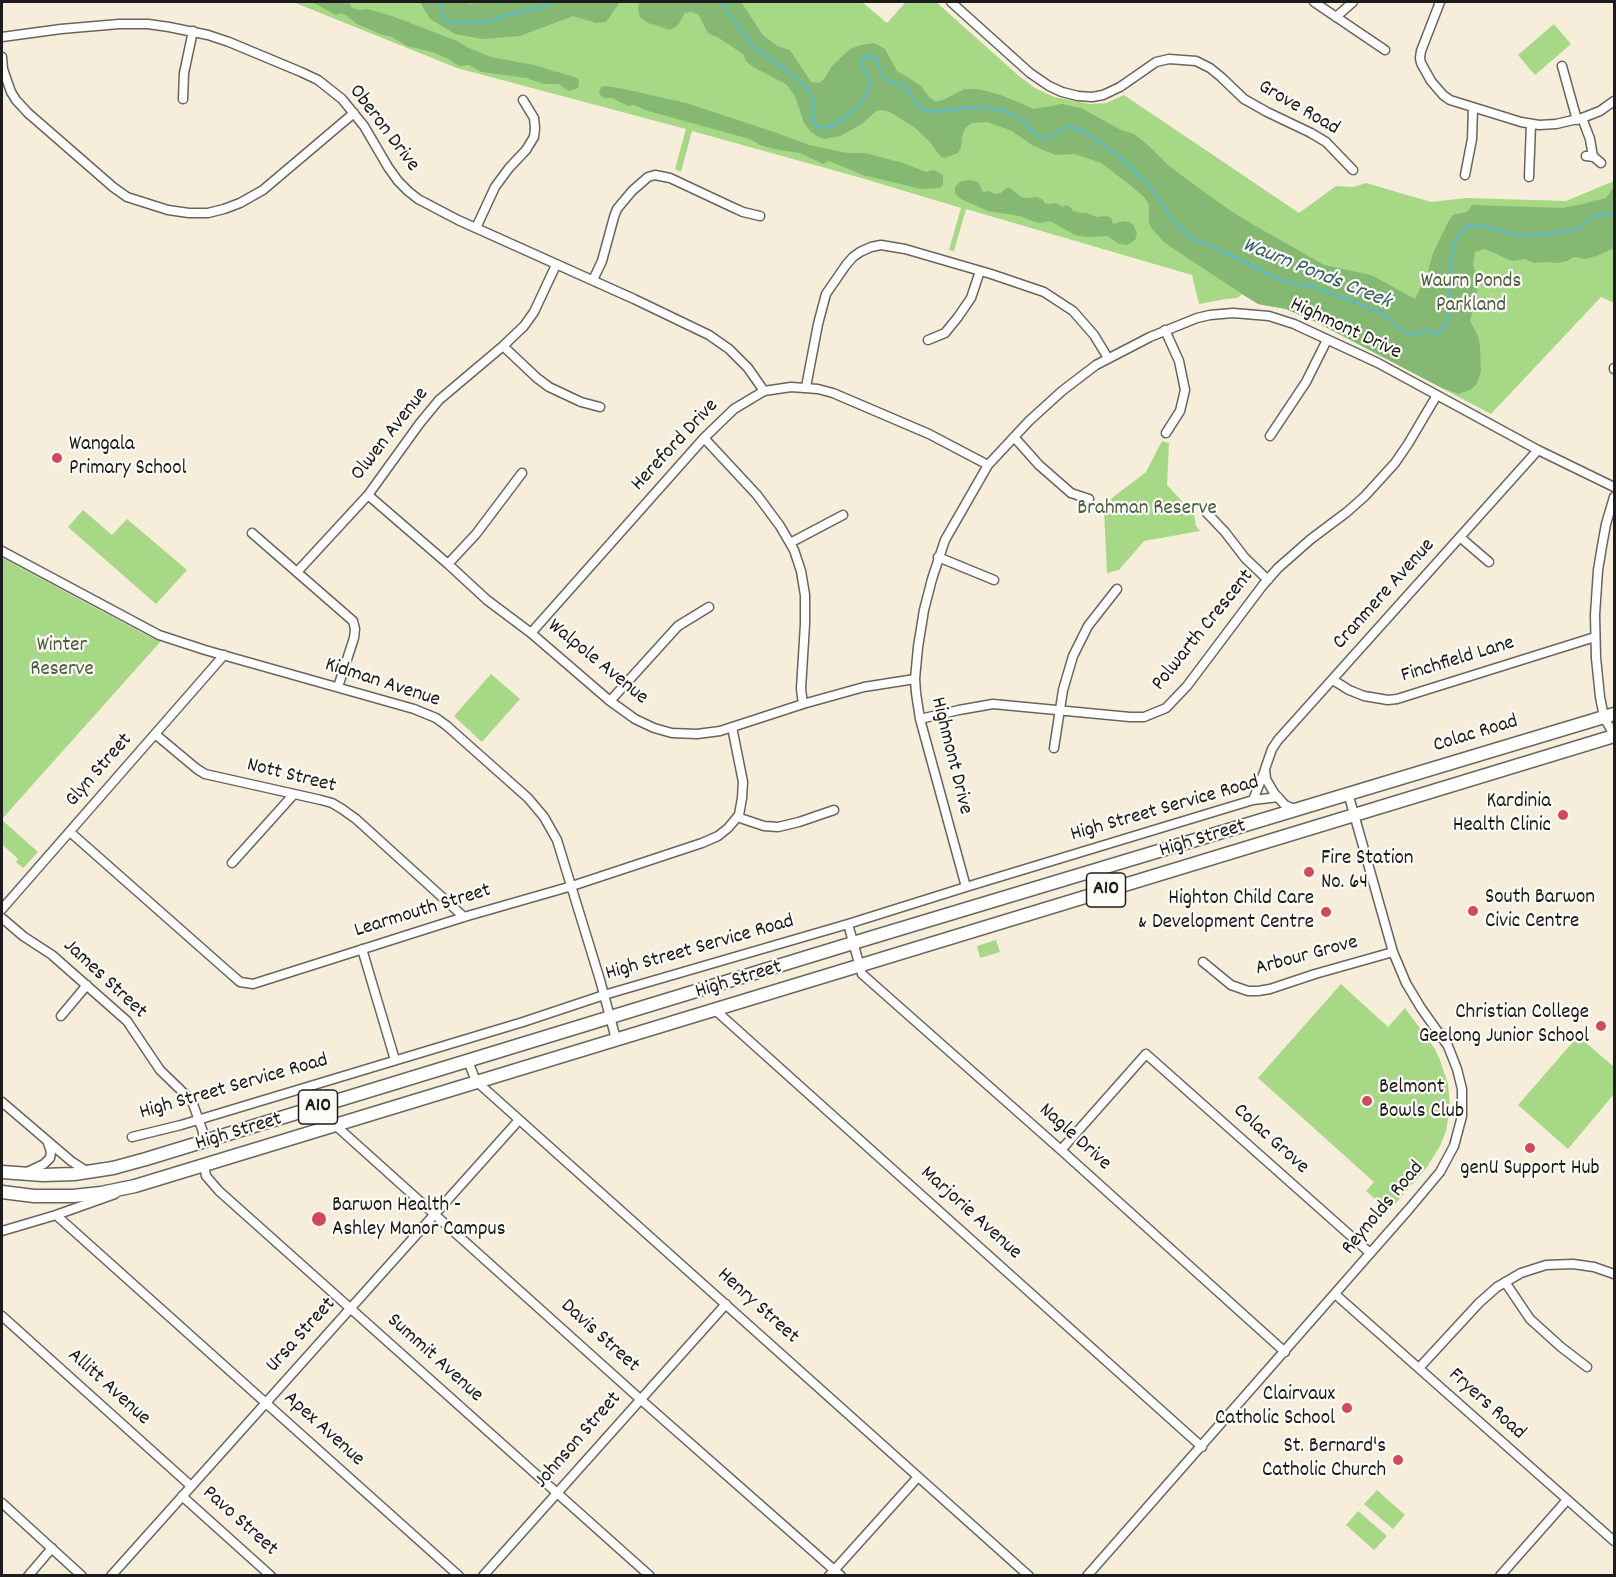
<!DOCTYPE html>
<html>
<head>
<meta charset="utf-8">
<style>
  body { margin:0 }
  #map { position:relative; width:1616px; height:1577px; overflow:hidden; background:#f6edda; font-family:Dekko,sans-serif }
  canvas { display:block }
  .frame { position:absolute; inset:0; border:3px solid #1c1c1c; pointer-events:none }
</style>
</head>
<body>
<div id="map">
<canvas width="1616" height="1577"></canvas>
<div class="frame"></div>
</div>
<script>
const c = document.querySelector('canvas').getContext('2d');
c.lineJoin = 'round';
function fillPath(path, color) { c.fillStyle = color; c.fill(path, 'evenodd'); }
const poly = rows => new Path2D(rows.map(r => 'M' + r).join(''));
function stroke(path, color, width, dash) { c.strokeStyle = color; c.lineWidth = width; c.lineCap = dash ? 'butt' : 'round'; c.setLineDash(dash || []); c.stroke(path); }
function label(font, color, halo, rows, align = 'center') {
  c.font = font + ' Dekko,sans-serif'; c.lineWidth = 4.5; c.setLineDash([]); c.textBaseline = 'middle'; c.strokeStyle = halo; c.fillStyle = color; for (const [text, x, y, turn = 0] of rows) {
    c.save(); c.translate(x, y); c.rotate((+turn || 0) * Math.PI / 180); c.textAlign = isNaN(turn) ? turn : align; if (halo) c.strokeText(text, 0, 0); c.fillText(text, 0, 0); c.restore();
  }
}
fillPath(poly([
  [293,2,862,2,887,23,906,2,936,2,1019,76,1035,88,1054,97,1090,104,1106,103,1124,95,1299,213,1336,186,1353,187,1366,183,1431,202,1466,198,1566,201,1614,181,1614,303,1601,297,1491,414,1316,322,1286,309,1258,304,1242,294,1237,298,1226,299,1199,304,1192,275,966,209,954,251,949,250,961,208,858,177,692,131,681,172,675,169,686,129,457,68],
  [1554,24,1571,44,1535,75,1518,55],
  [1162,441,1169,443,1167,485,1194,514,1196,526,1200,531,1144,541,1119,570,1107,573,1104,511,1110,505,1112,498,1146,472],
  [83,510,112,535,127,519,187,570,156,604,68,527],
  [2,558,150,637,161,641,2,819],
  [491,674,520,699,482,742,454,716],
  [2,820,38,852,23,868,16,862,18,859,2,844],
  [996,940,1000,952,980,958,977,946],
  [1341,984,1388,1027,1405,1008,1435,1049,1440,1060,1448,1084,1450,1106,1446,1131,1440,1146,1427,1167,1389,1211,1366,1191,1374,1182,1258,1078],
  [1578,1036,1614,1067,1614,1094,1568,1149,1518,1105],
  [1377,1490,1405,1515,1393,1529,1364,1504],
  [1358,1511,1387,1536,1374,1550,1346,1525]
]), '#a6d886');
fillPath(poly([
  [312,2,349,2,352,8,360,10,367,9,392,16,457,41,469,48,491,57,534,65,577,78,579,81,578,88,569,91,559,84,543,84,527,78,482,72,469,65,459,66,447,58,432,52,407,46,392,37,383,35,357,24,347,16,341,13,336,15],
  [420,2,465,2,471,4,478,2,620,2,606,22,596,23,573,16,520,36,483,39,455,34,430,19],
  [639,2,741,2,763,35,777,46,790,50,811,82,819,83,825,78,832,66,850,49,861,45,874,43,885,49,897,71,907,77,921,86,929,97,936,102,945,99,964,89,978,89,1001,95,1034,109,1062,104,1081,108,1121,130,1134,134,1149,146,1169,166,1189,181,1228,209,1252,224,1324,265,1371,275,1415,299,1428,272,1433,253,1448,222,1453,215,1467,212,1472,205,1562,208,1579,205,1606,198,1614,187,1614,248,1597,256,1585,259,1574,257,1567,261,1557,263,1546,262,1534,263,1525,259,1512,261,1485,249,1475,252,1473,265,1479,284,1470,321,1478,336,1480,346,1481,371,1476,385,1470,390,1459,394,1442,388,1316,322,1286,309,1258,304,1242,294,1165,243,1152,229,1149,223,1149,205,1144,197,1130,185,1101,163,1075,154,1056,155,1043,150,1032,145,1012,131,987,122,972,123,965,128,962,137,961,147,958,153,945,158,941,157,929,141,914,127,890,112,882,110,876,111,862,124,840,136,825,139,818,137,810,131,804,123,795,96,786,84,753,67,746,61,743,54,719,38,708,33,698,14,691,12,685,13,678,25,670,30,648,23,640,17,638,10],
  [605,86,624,89,686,103,774,132,809,145,847,153,865,153,903,163,926,172,934,170,943,175,943,184,940,188,921,189,863,175,829,161,823,164,800,153,774,149,760,145,750,139,648,111,634,105,628,106,612,98,605,98,601,96,599,92,601,87],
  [969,180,978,182,983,192,989,191,995,194,1001,193,1006,188,1010,188,1021,197,1027,198,1037,197,1043,200,1045,203,1051,204,1056,203,1063,207,1065,205,1070,207,1073,211,1082,213,1087,213,1096,217,1106,216,1111,218,1113,224,1125,221,1131,223,1134,226,1137,234,1135,240,1127,245,1119,244,1107,236,1087,237,1075,235,1050,221,1040,223,1035,222,1020,216,988,211,961,199,955,193,955,187,960,182]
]), '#84b873');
stroke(poly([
  [441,2,443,17,448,21,455,23,489,22,501,17,547,6,553,2],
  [721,2,752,46,785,69,808,89,812,97,813,121,819,128,825,128,838,123,859,105,867,93,870,85,869,77,862,66,862,62,867,56,870,56,876,59,882,76,887,80,902,85,907,88,918,106,923,110,937,112,965,108,989,108,1003,111,1015,116,1024,122,1034,133,1042,138,1047,138,1053,135,1066,127,1076,128,1085,132,1120,157,1148,184,1176,224,1193,239,1210,245,1280,280,1317,288,1382,313,1402,330,1411,335,1419,332,1427,331,1438,334,1444,327,1449,315,1449,294,1452,253,1456,240,1462,230,1470,226,1482,226,1522,236,1547,234,1577,229,1595,215,1614,214]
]), '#57bad5', 2);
const minor = poly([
  [951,2,1030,73,1049,86,1062,92,1078,96,1092,97,1103,95,1120,87,1156,62,1169,59,1196,61,1210,68,1221,77,1244,99,1267,112,1311,133,1326,142,1353,170],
  [1314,2,1385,50],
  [1440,2,1421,51,1420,58,1421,63,1431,81,1443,95,1450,100,1521,122,1539,125,1556,124,1582,118,1600,111,1614,101],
  [1336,17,1353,2],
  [2,37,61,29,119,24,148,24,169,27,208,35,229,42,301,72,318,80,342,99,364,126,388,167,398,181,408,191,418,199,458,220,634,299,709,335,729,349,748,368,764,391],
  [2,57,3,69,11,92,16,100,28,113,113,187,127,197,168,210,189,213,208,213,224,209,240,203,263,190,354,113],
  [1562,66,1577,120],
  [183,99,184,73,193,31],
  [1582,118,1590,139,1593,157],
  [1586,156,1594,157,1601,163],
  [1465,175,1472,139,1473,108],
  [1529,177,1531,124],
  [476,228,495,187,509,168,526,150,534,137,535,128,534,118,523,100],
  [593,280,602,261,614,217,617,209,632,191,648,177,655,175,670,178,732,207,743,212,760,216],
  [1165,330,1179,361,1185,390,1180,411,1166,433],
  [928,340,945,333,958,317,971,298,980,271],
  [503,346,537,378,549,387,581,402,600,407],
  [1614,368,1614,369],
  [806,387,818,324,826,294,846,265,853,257,860,252,871,247,881,245,905,249,991,274,1044,292,1073,311,1094,335,1108,358],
  [1270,436,1306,382,1327,340],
  [1014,437,1039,465,1071,493,1089,499],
  [704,438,757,495,780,526,794,550,801,571,805,595,805,624,801,689,803,704],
  [368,495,448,564,487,600,531,633,610,701,635,719,654,728,672,733,697,734,720,731,803,704,864,687,915,679],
  [1614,497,1606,524,1602,546,1598,570,1595,615,1596,658,1600,697,1604,717,1614,735],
  [1206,512,1225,532,1245,558,1268,580],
  [252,533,353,621,355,629,354,638,338,687],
  [1461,538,1489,562],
  [790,543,843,515],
  [2,551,159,635,205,650,414,709,436,718,447,726,528,798,544,817,557,840,600,980,616,1039],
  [938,557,994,580],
  [448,564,476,534,522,473],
  [297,572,368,495,420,423,439,400,503,346,524,326,534,312,556,265],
  [531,633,704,438,734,409,764,391,791,387,818,389,833,393,929,434,988,465],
  [1333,680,1349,690,1364,696,1388,700,1397,699,1595,637],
  [610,701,678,626,709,607],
  [920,719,959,710,993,704,1130,717,1144,717,1166,708,1187,686,1263,585,1278,568,1311,539,1347,512,1365,496,1395,463,1408,444,1437,395],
  [155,734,197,769,205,774,321,800,332,803,342,809,356,819,464,917],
  [1054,748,1063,690,1073,656,1088,626,1117,589],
  [1253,800,1265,770],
  [1294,809,1285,805,1274,793,1266,779,1265,769,1272,749,1278,740,1538,450],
  [737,817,764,826,778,827,799,822,834,810],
  [70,832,232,975,240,982,253,984,464,917,572,886,702,843,718,836,728,828,739,815,742,798,743,782,732,727],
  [232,863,294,794],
  [966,887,920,719,916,693,915,679,918,647,924,610,932,579,945,540,988,465,1029,421,1062,391,1096,365,1150,337,1197,318,1210,315,1233,313,1269,316,1294,324,1378,363,1538,450,1614,487],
  [2,909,224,655],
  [2,918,23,936,52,955,127,1021,160,1070,192,1101,203,1132,203,1142],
  [848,924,862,974,1061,1150,1285,1352],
  [362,949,395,1060],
  [1203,962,1231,985,1248,991,1258,991,1270,989,1315,974,1393,952],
  [714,1009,1202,1447],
  [61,1016,87,985],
  [468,1061,476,1081,1029,1576],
  [2,1102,71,1161,88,1172],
  [334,1124,640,1399,841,1576],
  [132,1137,181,1125,523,1022,604,995,848,924,966,887,1253,800,1278,797],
  [1061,1150,1146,1054,1370,1253],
  [204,1164,206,1176,219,1191,650,1576],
  [27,1172,44,1164,50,1158,51,1152,48,1143],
  [56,1215,459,1576],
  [2,1231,56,1215,115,1194],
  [1505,1282,1530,1319,1561,1347,1587,1367],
  [1335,1294,1614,1541],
  [2,1316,191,1486],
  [1419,1368,1479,1303,1497,1287,1521,1273,1546,1265,1573,1264,1594,1267,1614,1274],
  [182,1496,271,1576],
  [2,1503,82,1576],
  [28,1576,52,1548],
  [111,1576,519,1120],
  [483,1576,726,1304],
  [829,1576,918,1477],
  [1087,1576,1409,1209,1440,1172,1454,1146,1462,1116,1462,1089,1457,1069,1448,1046,1421,1008,1406,983,1393,952,1348,793],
  [1500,1576,1567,1500]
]);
const highway = poly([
  [2,1172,43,1175,74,1174,113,1168,146,1159,853,943,1614,714],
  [2,1192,34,1196,73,1196,101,1193,135,1186,1614,736]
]);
stroke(minor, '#68655e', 11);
stroke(highway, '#68655e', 15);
stroke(minor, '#fff', 8);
stroke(highway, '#fff', 12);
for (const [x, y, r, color] of [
  [57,458,6,"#d1495b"],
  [1563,815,6,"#d1495b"],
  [1309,872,6,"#d1495b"],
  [1473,911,6,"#d1495b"],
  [1326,912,6,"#d1495b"],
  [1601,1026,6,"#d1495b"],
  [1367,1101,6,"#d1495b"],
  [1530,1148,6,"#d1495b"],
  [319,1219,8,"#d1495b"],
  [1347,1408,6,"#d1495b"],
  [1398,1460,6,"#d1495b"]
]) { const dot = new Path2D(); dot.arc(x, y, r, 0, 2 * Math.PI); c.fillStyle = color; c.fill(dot); stroke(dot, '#fdfcf7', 2); }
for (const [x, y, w] of [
  [1106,890,39],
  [318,1107,39]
]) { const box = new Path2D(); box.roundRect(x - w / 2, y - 17, w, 34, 4.5); c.fillStyle = '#fdfcf7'; c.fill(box); stroke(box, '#1c1c1c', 1.5); }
label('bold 20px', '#1c1c1c', null, [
  ["A10",1106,890],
  ["A10",318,1107]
]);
label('21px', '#1c1c1c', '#fdfcf7', [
  ["Grove Road",1298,109,30],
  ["Oberon Drive",383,129,53],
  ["Highmont Drive",1345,330,25],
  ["Olwen Avenue",391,435,-52],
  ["Hereford Drive",676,446,-47],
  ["Cranmere Avenue",1385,595,-48],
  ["Polwarth Crescent",1204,631,-51],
  ["Finchfield Lane",1458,661,-17],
  ["Walpole Avenue",597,663,39],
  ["Kidman Avenue",382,684,18],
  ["Colac Road",1476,735,-17],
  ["Highmont Drive",950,756,76],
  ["Glyn Street",100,771,-49],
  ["Nott Street",291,777,14],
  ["High Street Service Road",1165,810,-16],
  ["High Street",1203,840,-17],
  ["Learmouth Street",423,912,-17],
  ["High Street Service Road",700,949,-16],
  ["Arbour Grove",1307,957,-15],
  ["James Street",104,980,43],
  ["High Street",739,981,-17],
  ["High Street Service Road",234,1088,-16],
  ["High Street",239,1133,-17],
  ["Nagle Drive",1074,1138,42],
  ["Colac Grove",1270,1140,42],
  ["Reynolds Road",1384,1209,-50],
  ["Marjorie Avenue",970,1214,42],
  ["Henry Street",757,1307,42],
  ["Ursa Street",302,1336,-48],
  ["Davis Street",599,1337,42],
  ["Summit Avenue",434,1359,42],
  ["Allitt Avenue",108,1388,42],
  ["Fryers Road",1486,1405,42],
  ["Apex Avenue",323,1430,42],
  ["Johnson Street",579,1441,-49],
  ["Pavo Street",239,1522,42]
]);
label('21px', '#4c5e41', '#fdfcf7', [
  ["Waurn Ponds",1471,283],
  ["Parkland",1471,307],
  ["Brahman Reserve",1147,510],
  ["Winter",62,647],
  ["Reserve",62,671]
]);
label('21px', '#1c1c1c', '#fdfcf7', [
  ["Wangala",69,446],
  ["Primary School",69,470],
  ["Kardinia",1551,803,"right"],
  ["Health Clinic",1551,827,"right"],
  ["Fire Station",1321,860],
  ["No. 64",1321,884],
  ["South Barwon",1485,899],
  ["Civic Centre",1485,923],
  ["Highton Child Care",1314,900,"right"],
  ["& Development Centre",1314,924,"right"],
  ["Christian College",1589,1014,"right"],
  ["Geelong Junior School",1589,1038,"right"],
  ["Belmont",1379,1089],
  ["Bowls Club",1379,1113],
  ["genU Support Hub",1530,1170,"center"],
  ["Barwon Health -",332,1207],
  ["Ashley Manor Campus",332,1231],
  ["Clairvaux",1335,1396,"right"],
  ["Catholic School",1335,1420,"right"],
  ["St. Bernard's",1386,1448,"right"],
  ["Catholic Church",1386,1472,"right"]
], 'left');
label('italic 22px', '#345b66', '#fdfcf7', [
  ["Waurn Ponds Creek",1316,275,22]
]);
</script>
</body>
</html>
